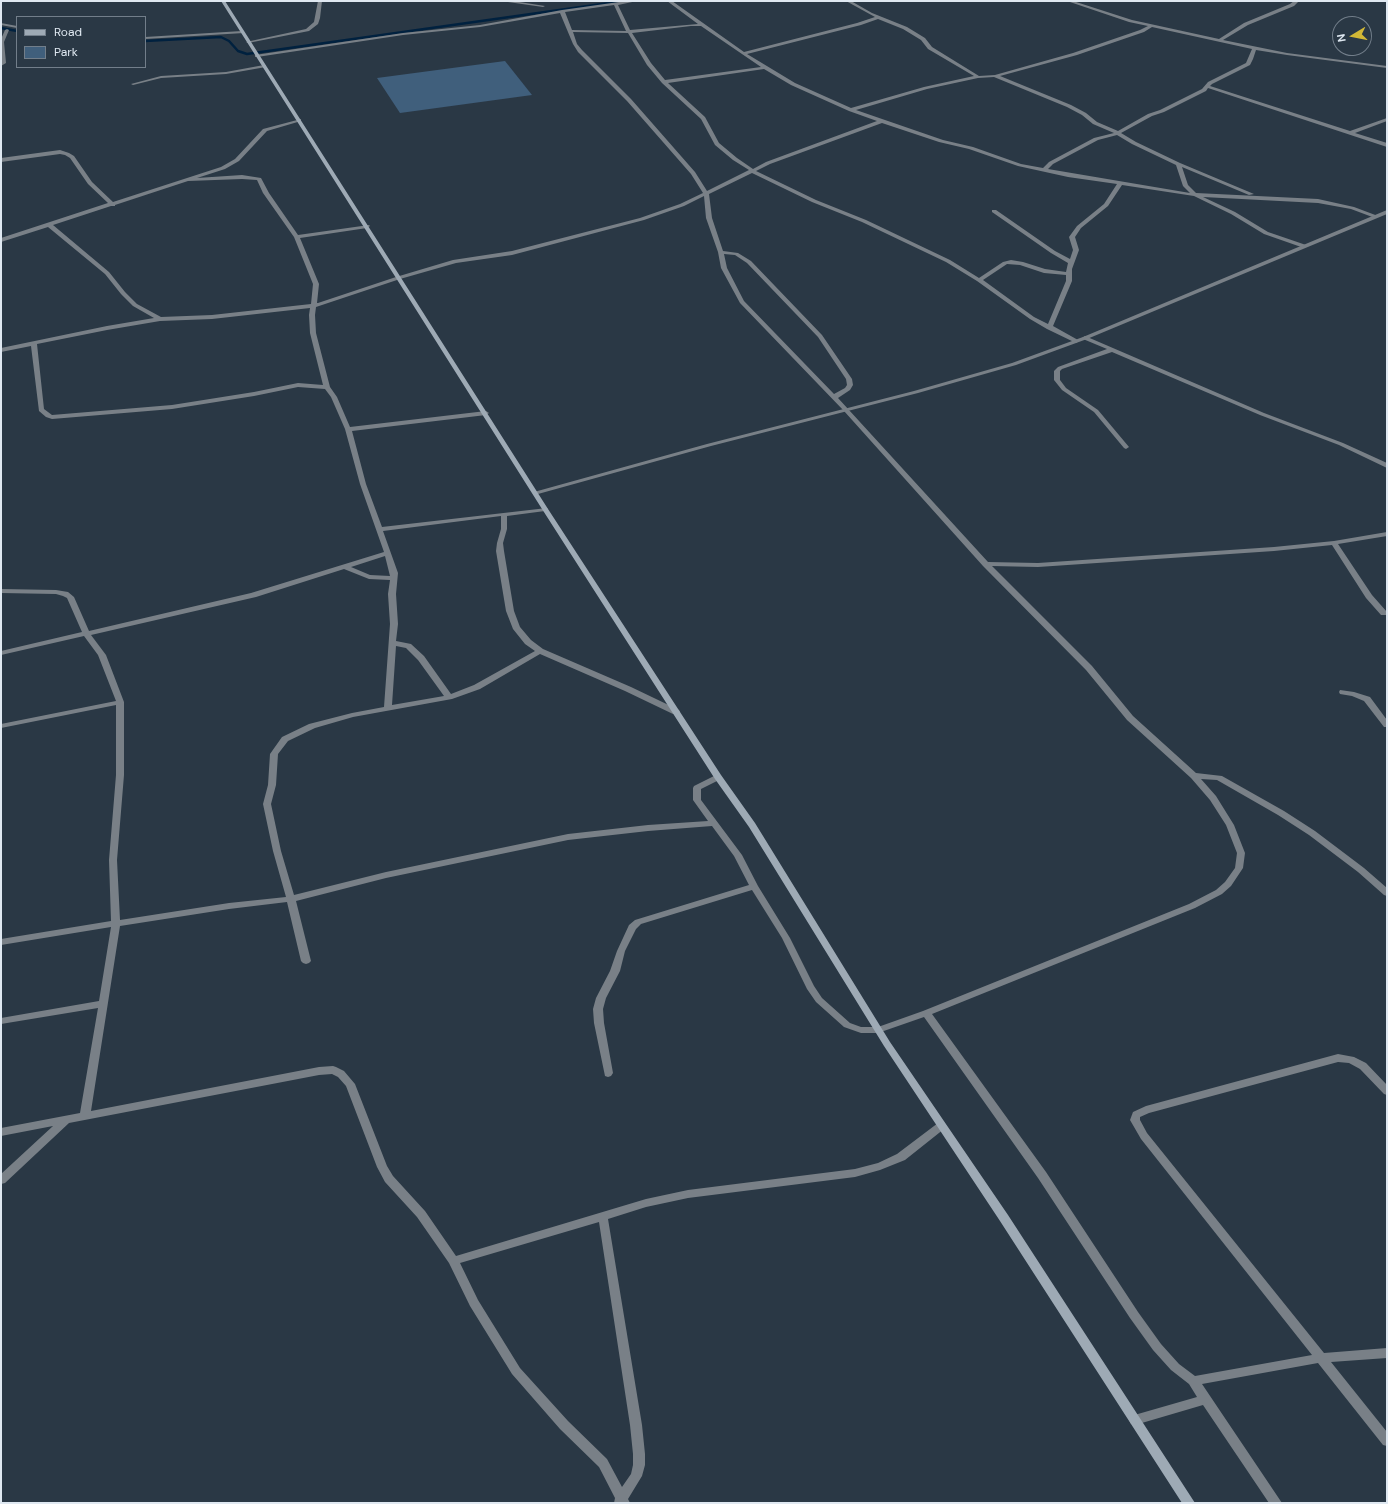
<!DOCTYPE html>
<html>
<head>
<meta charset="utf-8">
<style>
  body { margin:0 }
  #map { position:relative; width:1388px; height:1504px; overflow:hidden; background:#2a3845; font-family:"DM Sans",sans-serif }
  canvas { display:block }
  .frame { position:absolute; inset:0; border:2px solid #dfe8f1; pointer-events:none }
  .legend { position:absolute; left:16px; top:16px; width:130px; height:52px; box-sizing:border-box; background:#2a3845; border:1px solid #727e8a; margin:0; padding:5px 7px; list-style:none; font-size:12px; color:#dfe8f1 }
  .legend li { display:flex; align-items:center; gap:8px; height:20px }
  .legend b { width:20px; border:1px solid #727e8a }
  .north { position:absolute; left:1332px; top:16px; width:40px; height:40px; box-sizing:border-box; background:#2a3845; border:1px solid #727e8a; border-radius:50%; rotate:260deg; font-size:11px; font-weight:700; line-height:16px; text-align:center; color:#dfe8f1 }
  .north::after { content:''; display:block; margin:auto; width:14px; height:18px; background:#d1b736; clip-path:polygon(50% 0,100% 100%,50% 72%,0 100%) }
</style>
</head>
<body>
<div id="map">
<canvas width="1388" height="1504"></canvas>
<div class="frame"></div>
<ul class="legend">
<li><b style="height:5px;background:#9eaab5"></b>Road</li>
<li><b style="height:11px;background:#405f7c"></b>Park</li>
</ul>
<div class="north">N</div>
</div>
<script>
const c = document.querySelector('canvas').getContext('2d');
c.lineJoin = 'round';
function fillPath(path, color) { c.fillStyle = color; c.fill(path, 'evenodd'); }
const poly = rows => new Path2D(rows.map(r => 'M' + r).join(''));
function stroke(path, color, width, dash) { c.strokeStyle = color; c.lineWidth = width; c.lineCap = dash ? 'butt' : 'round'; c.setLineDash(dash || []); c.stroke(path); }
fillPath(poly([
  [505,61,532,95,400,113,377,78]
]), '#405f7c');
stroke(poly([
  [1,28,17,31],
  [145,41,221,37,229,41,238,51,247,54,623,1]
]), '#00213f', 2.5);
fillPath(poly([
  [318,1,322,1,320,18,318,24,309,31,248,43,246,42,306,29,314,22,318,1],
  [501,1,513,1,545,6,543,7,501,1],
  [626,1,637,1,618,5,630,30,698,24,667,1,672,1,744,52,857,23,875,17,846,1,851,1,872,13,907,27,925,38,932,47,979,76,995,75,1073,53,1140,30,1148,26,1129,22,1067,1,1073,1,1132,20,1219,39,1244,23,1290,4,1294,1,1299,1,1294,6,1248,25,1223,40,1287,53,1387,66,1387,68,1287,55,1256,50,1253,59,1250,65,1212,84,1210,86,1350,131,1387,118,1387,121,1355,133,1387,143,1387,147,1208,88,1206,91,1164,112,1152,116,1121,133,1136,142,1180,163,1254,194,1249,195,1182,167,1188,185,1196,193,1318,199,1354,207,1378,216,1375,218,1351,209,1318,203,1203,197,1235,212,1268,232,1306,245,1307,246,1304,248,1264,234,1231,214,1194,196,1122,185,1108,206,1081,228,1075,237,1079,250,1072,269,1072,281,1053,326,1078,340,1079,341,1076,343,1047,329,1030,319,977,281,946,262,862,222,812,202,752,173,709,194,712,218,723,251,738,253,751,261,822,335,852,379,853,385,850,390,838,398,988,562,1038,563,1274,547,1334,541,1387,532,1387,536,1338,544,1372,595,1387,612,1387,615,1381,615,1366,598,1332,545,1274,551,1038,567,992,566,1092,666,1133,716,1196,773,1222,776,1284,811,1315,831,1364,868,1387,888,1387,896,1384,895,1358,872,1309,835,1278,815,1217,780,1201,779,1216,796,1234,825,1245,853,1243,868,1231,886,1222,894,1195,908,932,1014,1046,1172,1138,1312,1161,1344,1179,1364,1195,1376,1312,1355,1141,1139,1130,1120,1133,1112,1146,1106,1338,1054,1354,1057,1366,1063,1387,1085,1387,1095,1384,1094,1360,1069,1349,1063,1338,1062,1149,1113,1140,1117,1140,1120,1147,1133,1324,1353,1387,1348,1387,1358,1331,1362,1387,1432,1387,1446,1383,1445,1318,1363,1202,1384,1282,1503,1269,1503,1203,1405,1135,1425,1131,1424,1129,1420,1131,1416,1197,1397,1189,1384,1171,1370,1153,1350,1130,1318,1038,1178,924,1017,878,1033,861,1033,844,1027,816,1002,807,989,782,938,752,890,641,924,636,929,625,951,620,971,606,998,603,1009,604,1023,613,1073,611,1076,608,1077,605,1076,594,1023,593,1009,596,998,610,971,617,951,629,925,635,920,749,885,734,856,712,826,648,831,568,840,386,878,296,901,311,961,309,963,306,964,303,963,301,961,287,902,229,909,120,926,91,1111,319,1067,333,1066,336,1067,344,1071,355,1084,387,1166,393,1176,425,1211,456,1256,646,1199,688,1190,855,1169,878,1163,897,1154,938,1123,941,1122,944,1123,946,1126,944,1129,905,1160,880,1170,855,1177,688,1198,646,1207,608,1219,642,1425,645,1454,645,1465,642,1476,628,1499,630,1503,614,1503,615,1498,599,1467,560,1429,512,1374,470,1306,449,1263,417,1217,385,1182,377,1167,346,1086,338,1077,332,1074,319,1075,69,1123,5,1183,1,1184,1,1174,53,1126,1,1136,1,1128,80,1113,98,1008,1,1024,1,1018,99,1001,111,927,1,945,1,939,111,921,109,860,116,775,116,705,1,728,1,724,116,701,98,655,84,636,1,655,1,651,82,632,67,598,63,596,56,594,1,593,1,589,56,590,68,592,74,597,89,631,251,593,384,552,360,484,345,429,331,397,325,389,298,387,254,396,172,409,52,419,46,417,39,411,31,346,1,352,1,348,107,326,154,318,133,306,121,294,105,274,48,227,1,242,1,238,108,203,88,184,70,158,65,155,60,154,1,162,1,158,60,150,69,153,74,156,92,182,113,202,221,167,235,159,263,129,301,119,301,121,267,131,239,161,225,169,197,178,242,175,261,178,269,193,298,235,369,225,370,226,367,228,300,238,319,284,317,303,318,303,396,277,453,260,512,251,640,218,680,204,703,193,691,174,627,101,578,52,573,44,560,13,480,27,403,35,257,57,255,57,255,55,403,33,480,25,562,10,626,1],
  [614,5,626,31,572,30,565,12,614,5],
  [878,19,903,29,921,40,928,49,974,76,924,87,851,108,795,83,747,54,861,25,878,19],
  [691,26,701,26,761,67,665,80,651,63,632,33,691,26],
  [1152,27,1252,49,1246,63,1208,82,1202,89,1160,110,1148,114,1118,131,1097,122,1086,113,1071,105,1000,76,1077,55,1144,32,1152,27],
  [573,32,628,33,647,65,662,83,701,119,715,145,733,160,749,170,707,191,695,172,631,99,582,50,577,44,573,32],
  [764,69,791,85,849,111,877,121,766,162,753,169,737,158,719,143,705,117,668,83,764,69],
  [994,77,1067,107,1082,115,1093,124,1114,133,1094,138,1049,162,1043,168,1021,164,973,147,943,140,856,110,927,89,978,78,994,77],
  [882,123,939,142,969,149,1018,166,1068,177,1117,184,1104,204,1077,226,1069,237,1073,250,1070,259,1055,251,996,210,992,210,992,212,1051,253,1068,263,1066,272,1045,269,1023,262,1011,260,1003,262,979,278,950,260,866,220,816,200,756,171,770,164,882,123],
  [1117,135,1132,144,1176,165,1183,186,1190,193,1048,169,1053,164,1098,140,1117,135],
  [242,179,257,180,263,193,294,237,313,284,311,304,212,315,161,317,137,304,125,292,109,272,53,225,111,206,115,206,115,205,188,181,242,179],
  [704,196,706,218,718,252,721,268,740,303,844,411,983,566,1086,670,1127,720,1191,778,1210,800,1226,825,1237,853,1235,868,1225,882,1216,890,1189,904,923,1011,878,1027,861,1027,850,1023,822,998,814,986,790,938,758,886,742,855,701,800,701,789,721,779,722,777,718,774,694,786,693,788,693,800,708,821,648,825,568,834,386,872,294,895,281,851,271,804,276,785,278,754,288,741,315,728,353,717,452,699,480,689,540,654,625,691,673,714,676,714,680,712,679,710,631,687,543,649,531,640,520,627,514,611,504,551,503,543,507,529,507,516,545,511,548,509,547,508,382,527,366,484,352,431,486,415,489,413,486,411,350,427,337,397,330,387,316,333,315,315,316,307,400,279,456,263,512,255,644,220,684,206,704,196],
  [724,254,735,255,747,263,818,337,846,379,847,385,845,388,834,394,744,301,727,268,724,254],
  [1007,264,1020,265,1044,273,1066,275,1066,281,1048,324,1034,317,983,280,1007,264],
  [310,308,309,315,310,333,323,385,298,383,254,392,172,405,52,415,44,409,37,344,107,330,160,321,212,319,310,308],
  [501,516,501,529,497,543,496,551,506,611,513,629,525,644,535,651,474,685,451,694,424,656,411,644,396,641,398,624,396,594,398,573,383,531,501,516],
  [385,556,390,576,370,575,351,567,385,556],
  [344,569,369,579,390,580,388,594,390,624,384,707,352,713,309,724,282,737,270,754,268,785,263,804,273,851,286,897,229,903,120,920,117,860,124,775,124,702,106,655,91,635,256,597,344,569],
  [396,646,406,648,418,660,444,696,392,705,396,646],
  [599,1222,630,1425,633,1454,633,1465,631,1474,622,1487,607,1459,568,1421,520,1368,478,1300,460,1263,599,1222],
  [1,23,17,26,17,28,1,25,1,23],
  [7,29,9,30,4,42,6,63,1,66,1,39,5,30,7,29],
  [242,31,244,31,244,33,145,39,145,37,242,31],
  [264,65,266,65,266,67,226,74,161,78,133,85,131,84,161,76,226,72,264,65],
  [1085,336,1264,413,1343,443,1387,463,1387,468,1339,445,1260,415,1112,352,1062,369,1060,371,1060,380,1066,388,1098,410,1129,447,1126,449,1124,448,1094,412,1062,390,1054,380,1054,371,1058,367,1107,349,1083,339,1082,338,1085,336],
  [1340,690,1354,692,1370,697,1387,720,1387,727,1384,727,1364,701,1352,696,1340,694,1339,692,1340,690]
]), '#798087');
fillPath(poly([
  [1387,210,1387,214,1087,339,1016,365,918,393,711,446,538,494,536,495,533,493,534,492,707,444,914,391,1012,363,1083,337,1387,210]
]), '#798087');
fillPath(poly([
  [221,1,225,1,548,509,721,775,755,823,890,1042,1008,1215,1195,1503,1182,1503,1000,1221,884,1046,749,827,715,779,542,509,221,1]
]), '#9eaab5');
</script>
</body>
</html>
